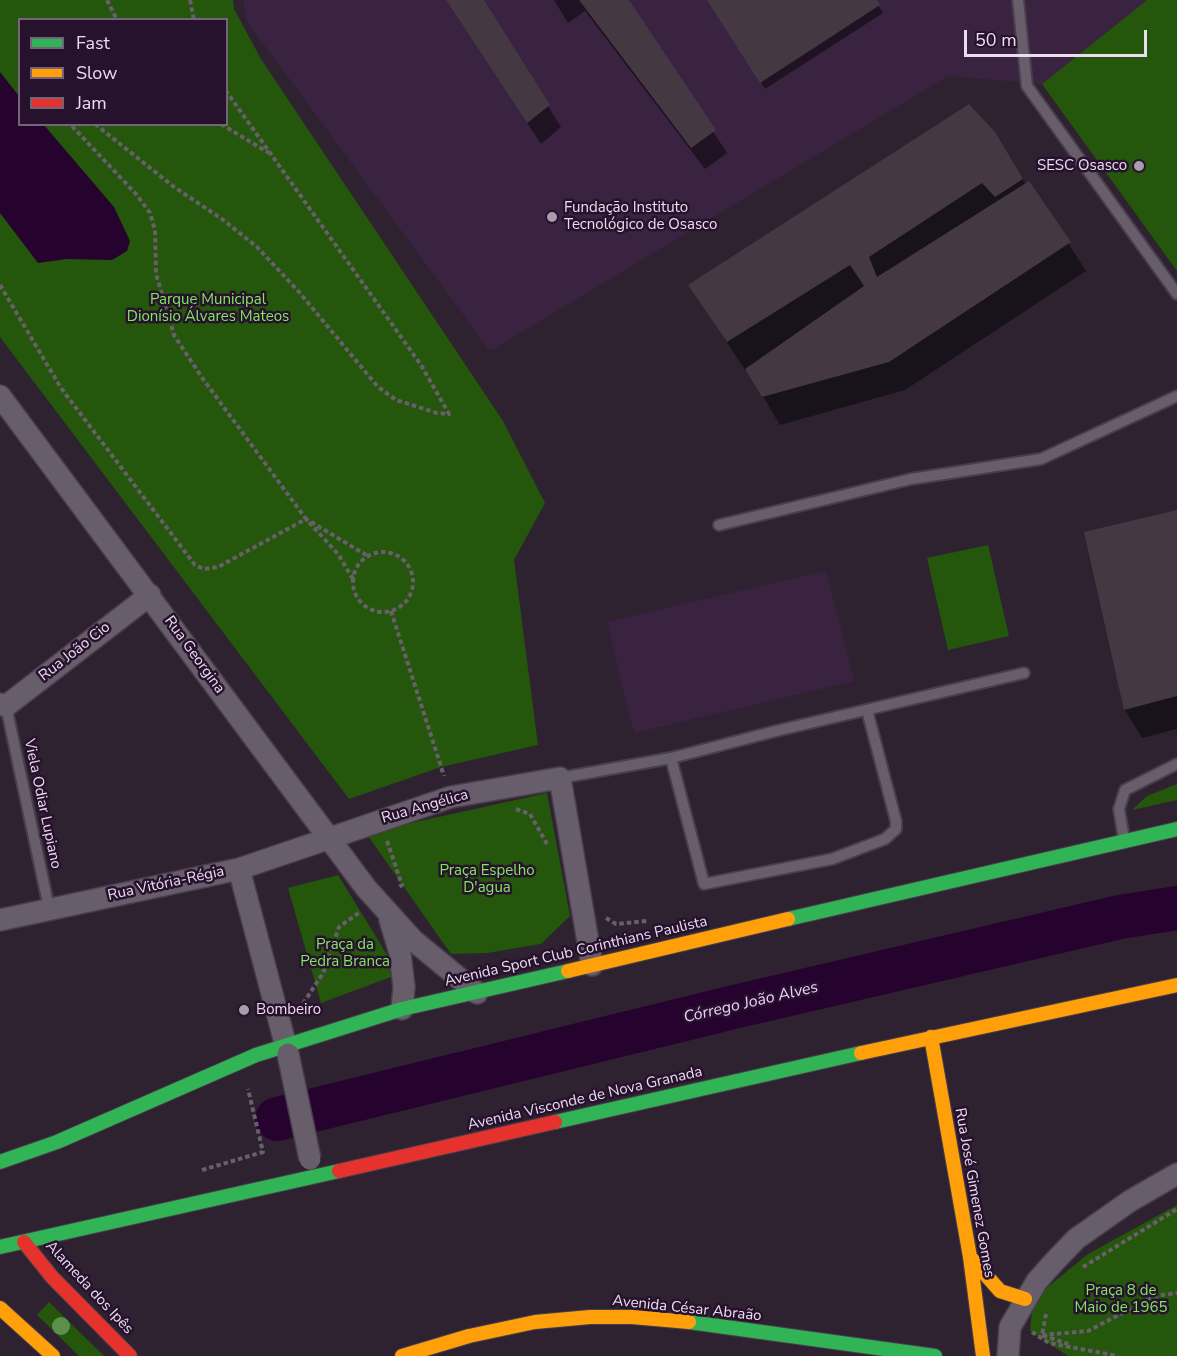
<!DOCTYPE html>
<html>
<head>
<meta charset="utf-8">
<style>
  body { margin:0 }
  #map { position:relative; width:1177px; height:1356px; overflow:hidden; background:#2e2231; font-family:"Nunito Sans",sans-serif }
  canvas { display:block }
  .legend { position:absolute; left:18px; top:18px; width:210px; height:108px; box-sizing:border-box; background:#27122d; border:2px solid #75637b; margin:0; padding:8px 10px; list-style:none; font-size:18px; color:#ebddef }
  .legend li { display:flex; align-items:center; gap:12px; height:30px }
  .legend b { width:30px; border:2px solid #75637b }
  .scale { position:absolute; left:964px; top:30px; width:183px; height:27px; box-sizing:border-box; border:3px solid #ebddef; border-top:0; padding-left:8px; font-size:18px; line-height:21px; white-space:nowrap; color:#ebddef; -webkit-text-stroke:4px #27122d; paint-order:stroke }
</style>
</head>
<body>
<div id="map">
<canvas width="1177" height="1356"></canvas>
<ul class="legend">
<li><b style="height:8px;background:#30b455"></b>Fast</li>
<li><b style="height:8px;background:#ff9f0a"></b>Slow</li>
<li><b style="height:8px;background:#e5322d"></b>Jam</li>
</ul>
<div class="scale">50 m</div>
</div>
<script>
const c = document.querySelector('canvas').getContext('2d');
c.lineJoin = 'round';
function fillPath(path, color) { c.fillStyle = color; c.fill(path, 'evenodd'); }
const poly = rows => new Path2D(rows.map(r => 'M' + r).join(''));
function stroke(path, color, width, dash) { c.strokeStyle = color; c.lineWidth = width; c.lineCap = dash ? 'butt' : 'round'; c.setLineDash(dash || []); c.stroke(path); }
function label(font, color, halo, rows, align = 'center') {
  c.font = font + ' "Nunito Sans",sans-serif'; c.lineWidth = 5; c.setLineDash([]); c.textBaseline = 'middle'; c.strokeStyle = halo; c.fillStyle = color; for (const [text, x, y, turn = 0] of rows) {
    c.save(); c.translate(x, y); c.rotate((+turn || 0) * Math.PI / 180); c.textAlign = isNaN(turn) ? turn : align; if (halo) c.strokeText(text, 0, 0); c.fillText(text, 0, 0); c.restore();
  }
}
fillPath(poly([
  [243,0,1147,0,1042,84,948,76,490,351,246,20],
  [826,571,854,681,634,733,607,622]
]), '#3a2341');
fillPath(poly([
  [0,0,233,0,234,9,261,59,503,421,545,503,514,560,538,745,441,767,349,799,0,337],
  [20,20,226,20,226,124,20,124],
  [1147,0,1177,0,1177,271,1042,84],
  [988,545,1009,636,948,650,927,558],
  [1177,784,1177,800,1132,810,1147,796],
  [547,793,570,916,541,944,487,953,451,954,366,833],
  [338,875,399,974,321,1003,288,888],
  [1177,1205,1177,1356,1068,1356,1030,1331,1033,1299,1088,1254],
  [49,1302,104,1356,79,1356,37,1315]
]), '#24560c');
fillPath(poly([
  [0,72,19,96,20,124,44,125,114,207,130,241,127,251,112,260,67,259,38,263,0,213]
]), '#26032f');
fillPath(poly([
  [446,0,482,0,561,127,541,144],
  [554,0,627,0,727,153,705,169,585,11,568,23],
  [708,0,875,0,883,13,765,89],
  [993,132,1026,185,1029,183,1086,271,905,390,780,425,747,369,745,370,690,286],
  [1177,512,1177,729,1142,738,1125,710,1085,534]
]), '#0007');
stroke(poly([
  [277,1119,734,1007,1120,917,1177,908]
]), '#26032f', 44);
fillPath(poly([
  [446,0,484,0,550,105,527,123],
  [579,0,629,0,716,130,691,148],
  [707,0,877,0,880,5,760,83],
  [969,104,995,132,1023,179,995,197,982,183,869,257,877,277,1029,181,1071,242,889,362,762,397,745,369,864,286,850,265,727,342,688,285],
  [1177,510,1177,696,1124,710,1084,532]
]), '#443843');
const lane = poly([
  [1018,0,1027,86,1177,294],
  [719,525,911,479,1041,459,1177,396],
  [6,706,49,908],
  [671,758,704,884,832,859,885,839,896,829,896,821,867,710],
  [560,778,671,758,780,730,1024,673],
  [1124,839,1119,809,1125,790,1177,764]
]);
const street = poly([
  [0,396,366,888,413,940,477,993],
  [0,704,6,706,150,595],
  [239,869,288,1054],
  [0,920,239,869,451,797,560,778,592,965],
  [390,920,400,953,404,987,402,1009],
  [1008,1356,1010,1327,1037,1281,1054,1262,1076,1239,1130,1201,1177,1174]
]);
const fast = poly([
  [788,919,1177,829],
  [555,1122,861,1053],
  [0,1162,57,1142,256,1055,402,1009,568,971],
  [0,1247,339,1171],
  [689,1322,935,1356]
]);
const slow = poly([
  [568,971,788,919],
  [931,1037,970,1257,983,1356],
  [861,1053,1177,985],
  [970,1257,1000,1291,1025,1299],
  [0,1308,53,1356],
  [402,1356,469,1336,535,1322,590,1317,632,1317,689,1322]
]);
const jam = poly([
  [339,1171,555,1122],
  [24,1242,52,1277,130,1356]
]);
stroke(lane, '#493e4b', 14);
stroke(street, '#493e4b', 24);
stroke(fast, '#493e4b', 16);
stroke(slow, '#493e4b', 16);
stroke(jam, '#493e4b', 16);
stroke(poly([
  [107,0,117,20],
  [190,0,194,20],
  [95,124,174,187,222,219,257,247,299,292,378,387,396,400,437,413,449,414,421,365,226,91],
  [221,124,269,153],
  [0,285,61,388,195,565,204,569,218,567,306,519,203,379,174,335,156,274,155,230,150,213,136,194,70,124],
  '353 582a30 30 0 1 1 60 0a30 30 0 1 1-60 0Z',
  [353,579,338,554,306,519,368,556],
  [391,611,444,776],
  [516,809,530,814,547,844],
  [387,841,402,885,397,888],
  [606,918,616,924,647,921],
  [299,1010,323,973,339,927,360,912],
  [202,1170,263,1152,248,1089],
  [1083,1267,1177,1209],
  [1046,1314,1042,1335,1068,1344],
  [1032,1332,1049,1343,1118,1356],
  [1042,1335,1088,1331,1155,1296,1177,1293]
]), '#695f6b', 4, [4.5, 3]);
stroke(lane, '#685e6b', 10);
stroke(street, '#685e6b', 21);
stroke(fast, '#30b455', 14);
stroke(slow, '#ff9f0a', 14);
stroke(jam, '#e5322d', 14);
const streetBridge = poly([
  [288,1054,310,1159]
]);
stroke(streetBridge, '#493e4b', 24, []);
stroke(streetBridge, '#685e6b', 21);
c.fillStyle = '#5c8f4a';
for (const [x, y] of [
  [61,1326]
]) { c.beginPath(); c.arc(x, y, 9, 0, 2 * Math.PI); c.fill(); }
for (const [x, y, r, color] of [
  [1139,166,6,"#a99cac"],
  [552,217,6,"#a99cac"],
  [244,1010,6,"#a99cac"]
]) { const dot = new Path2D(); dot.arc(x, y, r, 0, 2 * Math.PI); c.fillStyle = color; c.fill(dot); stroke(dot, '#27122d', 2); }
label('15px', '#ebddef', '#27122d', [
  ["SESC Osasco",1127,166,"right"],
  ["Fundação Instituto",564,208],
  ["Tecnológico de Osasco",564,225],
  ["Bombeiro",256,1010]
], 'left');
label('15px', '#81e85f', '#27122d', [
  ["Parque Municipal",208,300],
  ["Dionísio Álvares Mateos",208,317],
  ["Praça Espelho",487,871],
  ["D'agua",487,888],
  ["Praça da",345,945],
  ["Pedra Branca",345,962],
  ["Praça 8 de",1121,1291],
  ["Maio de 1965",1121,1308]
]);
label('15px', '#ebddef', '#27122d', [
  ["Rua João Cio",75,652,-38],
  ["Rua Georgina",194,655,54],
  ["Viela Odiar Lupiano",42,804,78],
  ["Rua Angélica",425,807,-16],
  ["Rua Vitória-Régia",166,884,-12],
  ["Avenida Sport Club Corinthians Paulista",576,952,-13],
  ["Avenida Visconde de Nova Granada",585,1099,-13],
  ["Rua José Gimenez Gomes",974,1193,80],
  ["Alameda dos Ipês",89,1288,47],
  ["Avenida César Abraão",687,1309,6]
]);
label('italic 16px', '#f2cbfe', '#27122d', [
  ["Córrego João Alves",751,1003,-13]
]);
</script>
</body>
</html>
